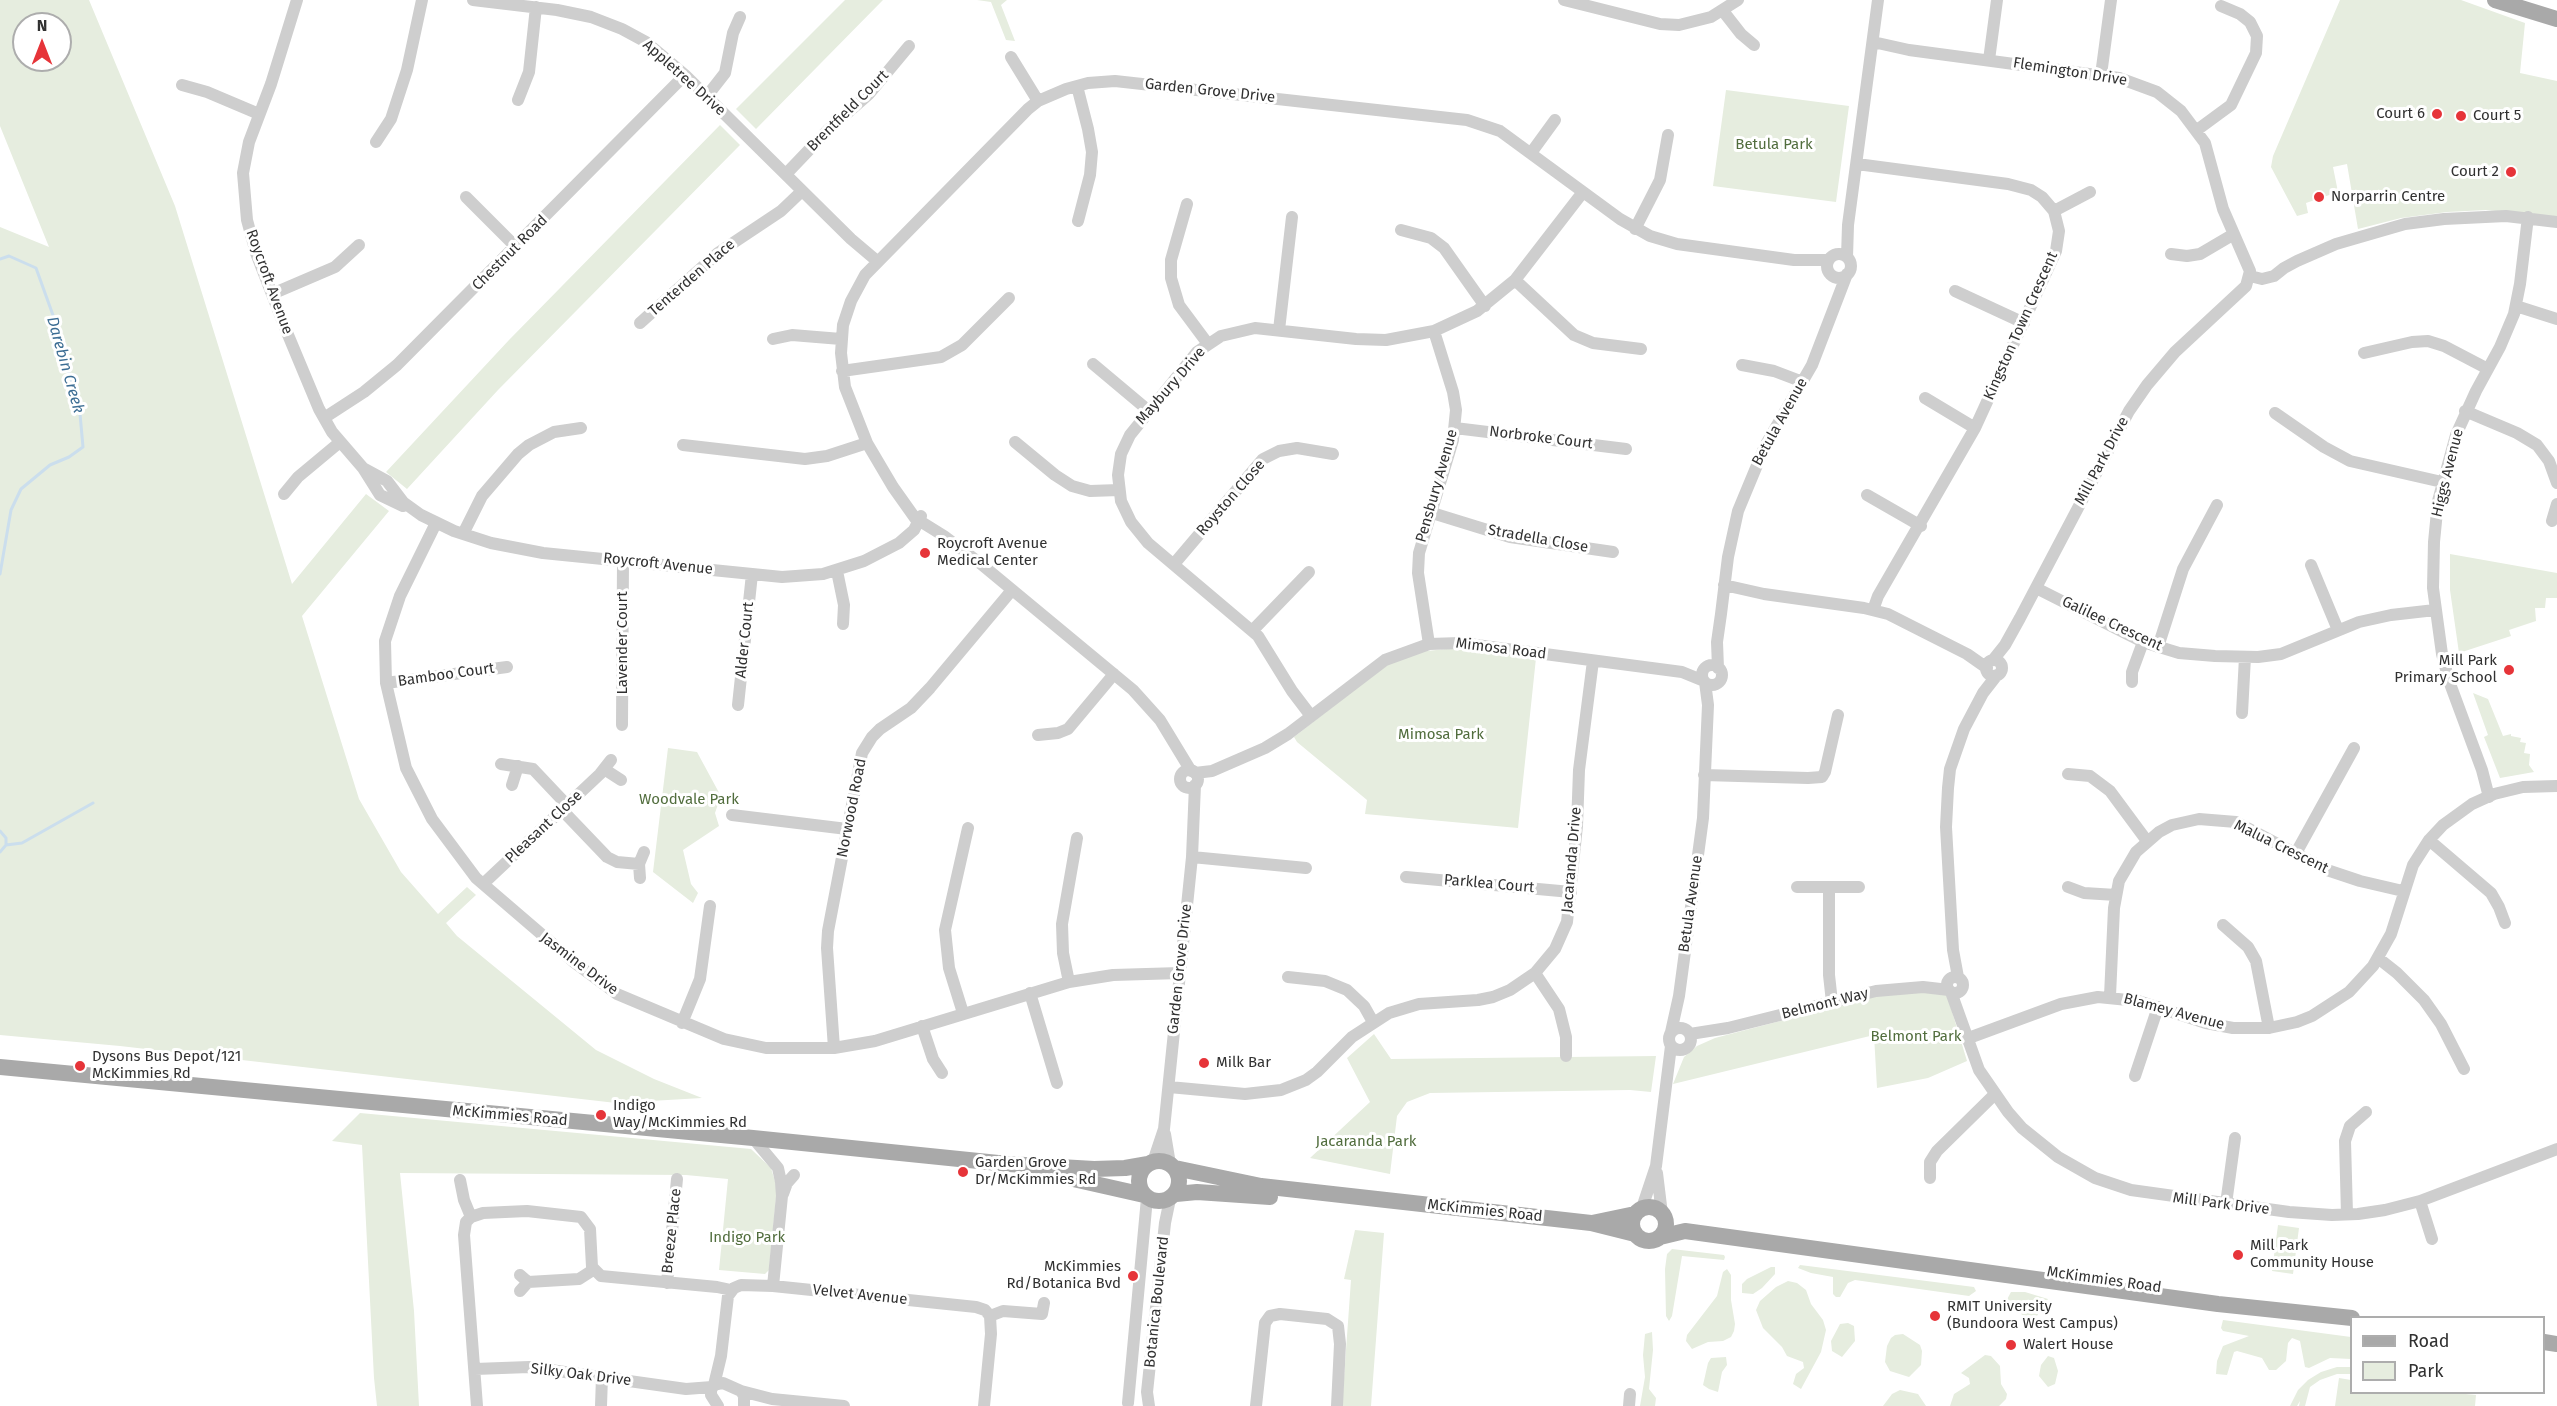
<!DOCTYPE html>
<html>
<head>
<meta charset="utf-8">
<style>
  body { margin:0 }
  #map { position:relative; width:2557px; height:1406px; overflow:hidden; background:#fff; font-family:"Fira Sans",sans-serif }
  canvas { display:block }
  .legend { position:absolute; left:2350px; top:1316px; width:195px; height:78px; box-sizing:border-box; background:#fff; border:2px solid #adadad; margin:0; padding:8px 10px; list-style:none; font-size:18px; color:#313131 }
  .legend li { display:flex; align-items:center; gap:12px; height:30px }
  .legend b { width:30px; border:2px solid #adadad }
  .north { position:absolute; left:12px; top:12px; width:60px; height:60px; box-sizing:border-box; background:#fff; border:2px solid #adadad; border-radius:50%; rotate:0deg; font-size:16px; font-weight:700; line-height:24px; text-align:center; color:#313131 }
  .north::after { content:''; display:block; margin:auto; width:21px; height:27px; background:#e63439; clip-path:polygon(50% 0,100% 100%,50% 72%,0 100%) }
</style>
</head>
<body>
<div id="map">
<canvas width="2557" height="1406"></canvas>
<ul class="legend">
<li><b style="height:8px;background:#a9a9a9"></b>Road</li>
<li><b style="height:16px;background:#e6eddf"></b>Park</li>
</ul>
<div class="north">N</div>
</div>
<script>
const c = document.querySelector('canvas').getContext('2d');
c.lineJoin = 'round';
function fillPath(path, color) { c.fillStyle = color; c.fill(path, 'evenodd'); }
const poly = rows => new Path2D(rows.map(r => 'M' + r).join(''));
function stroke(path, color, width, dash) { c.strokeStyle = color; c.lineWidth = width; c.lineCap = dash ? 'butt' : 'round'; c.setLineDash(dash || []); c.stroke(path); }
function label(font, color, halo, rows, align = 'center') {
  c.font = font + ' "Fira Sans",sans-serif'; c.lineWidth = 6; c.setLineDash([]); c.textBaseline = 'middle'; c.strokeStyle = halo; c.fillStyle = color; for (const [text, x, y, turn = 0] of rows) {
    c.save(); c.translate(x, y); c.rotate((+turn || 0) * Math.PI / 180); c.textAlign = isNaN(turn) ? turn : align; if (halo) c.strokeText(text, 0, 0); c.fillText(text, 0, 0); c.restore();
  }
}
fillPath(poly([
  [0,0,89,0,175,206,292,584,366,494,389,511,302,616,359,799,401,872,438,914,467,887,476,895,446,923,457,936,596,1050,654,1079,702,1098,616,1103,120,1046,0,1035,0,227,49,247,0,126],
  [24,24,60,24,60,60,24,60],
  [845,0,883,0,756,129,736,109],
  [977,0,1007,0,1001,5,1015,41,1006,40,991,2],
  [2340,0,2461,0,2525,23,2520,73,2557,81,2557,217,2486,210,2447,212,2401,218,2358,229,2347,164,2333,167,2338,192,2306,203,2308,213,2297,216,2271,167,2273,156],
  [1726,90,1849,106,1836,202,1713,186],
  [720,125,740,145,498,390,407,489,386,472,509,340],
  [2450,554,2557,573,2557,598,2546,598,2545,608,2535,608,2536,621,2509,630,2511,636,2459,653,2450,590],
  [1456,648,1536,658,1518,828,1365,814,1367,800,1297,742,1294,737,1386,665,1417,652],
  [2473,693,2488,699,2503,736,2511,734,2511,736,2521,738,2520,742,2526,743,2524,753,2530,754,2529,765,2534,772,2500,778,2484,737,2488,735],
  [668,748,697,752,723,800,718,804,715,813,719,826,683,850,691,884,698,893,693,903,653,872],
  [1930,992,1947,995,1967,1061,1928,1078,1877,1088,1874,1035,1673,1084,1684,1057,1697,1046,1715,1038,1884,994],
  [1374,1034,1391,1059,1656,1056,1651,1092,1630,1090,1430,1093,1407,1102,1397,1116,1390,1174,1310,1158,1370,1102,1347,1058],
  [360,1113,751,1149,771,1168,777,1188,769,1270,765,1274,719,1270,728,1179,686,1175,400,1173,414,1311,419,1406,377,1406,374,1378,362,1145,332,1141],
  [2278,1225,2299,1228,2293,1274,2272,1271],
  [1355,1230,1384,1233,1371,1406,1342,1406,1351,1280,1344,1279],
  [1672,1249,1724,1255,1725,1257,1724,1260,1682,1256,1672,1316,1669,1321,1666,1316,1665,1269,1667,1254],
  [1800,1265,1974,1287,1976,1291,1969,1296,1855,1280,1848,1283,1840,1297,1836,1297,1833,1294,1833,1277,1811,1273,1798,1268],
  [1771,1267,1775,1267,1775,1274,1762,1288,1753,1294,1742,1293,1742,1284,1747,1279],
  [1727,1269,1731,1275,1731,1300,1735,1324,1734,1331,1731,1337,1723,1341,1708,1342,1692,1349,1686,1341,1687,1335,1717,1296,1723,1272],
  [1788,1281,1797,1283,1806,1290,1811,1304,1823,1320,1826,1330,1821,1352,1801,1389,1793,1384,1796,1374,1804,1368,1803,1362,1787,1356,1782,1347,1763,1328,1756,1310,1760,1301,1776,1287],
  [2011,1292,2025,1292,2048,1299,2031,1325,2022,1323,2022,1315,2018,1308,2012,1308,2006,1312,2004,1305],
  [2223,1320,2351,1337,2351,1359,2330,1358,2309,1368,2305,1367,2300,1341,2292,1338,2288,1343,2286,1361,2276,1370,2269,1370,2262,1358,2237,1351,2234,1352,2227,1375,2216,1374,2217,1361,2223,1346,2249,1336,2223,1331,2221,1328],
  [1848,1323,1854,1326,1855,1341,1842,1357,1832,1351,1831,1341,1840,1324],
  [1652,1332,1653,1350,1649,1389,1656,1398,1655,1406,1640,1406,1645,1377,1643,1355,1645,1334],
  [1903,1334,1920,1345,1922,1351,1921,1365,1909,1377,1890,1371,1885,1362,1887,1346,1891,1338,1895,1335],
  [1985,1355,1991,1356,2000,1366,2001,1384,2007,1394,2006,1399,1999,1406,1950,1406,1954,1394,1970,1384,1969,1378,1961,1373],
  [2048,1356,2054,1358,2058,1371,2055,1384,2048,1387,2039,1376,2041,1365],
  [1726,1357,1727,1365,1722,1372,1718,1392,1709,1389,1703,1385,1708,1363,1711,1358],
  [2337,1367,2351,1367,2351,1374,2337,1374,2320,1380,2310,1387,2305,1406,2299,1406,2300,1401,2297,1406,2290,1406,2298,1390,2308,1380,2321,1372],
  [2339,1378,2351,1380,2352,1392,2455,1393,2476,1395,2475,1406,2335,1406],
  [1900,1390,1918,1394,1926,1406,1883,1406,1892,1394]
]), '#e6eddf');
stroke(poly([
  [0,259,9,256,36,268,54,318,59,344,79,403,83,447,69,457,50,465,21,489,11,510,0,574],
  [0,831,6,838,6,845,0,852],
  [6,845,22,843,93,803]
]), '#cbdeed', 3);
stroke(poly([
  [297,0,271,84,249,142,243,173,247,220,256,253,286,330,319,409,332,432,363,468,380,495,403,506],
  [473,0,557,10,591,17,622,29,646,42,685,75,851,239,877,261],
  [1564,0,1660,24,1679,25,1711,17,1738,0],
  [1723,11,1741,34,1754,45],
  [1873,42,1909,50,2119,78,2157,92,2181,111,2205,143,2223,209,2250,271,2246,286,2175,352,2147,385,2129,411,2020,618,2005,645,1993,660],
  [1011,57,1038,101],
  [1989,60,1997,0],
  [2101,75,2111,0],
  [182,85,207,92,259,114],
  [1077,86,1088,129,1092,152,1090,175,1078,221],
  [707,96,725,73,733,33,740,17],
  [518,100,529,72,536,7],
  [2197,130,2231,105,2256,53,2257,36,2250,22,2240,14,2221,6],
  [376,142,391,119,407,70,422,0],
  [1531,153,1555,120],
  [1857,164,2008,184,2031,190,2042,197,2054,211,2059,231,2056,251,1975,428,1878,596,1873,610],
  [786,174,829,129,869,94,909,46],
  [466,197,516,247],
  [1187,204,1171,260,1171,278,1179,305,1208,344],
  [2054,211,2090,192],
  [1635,229,1660,180,1668,135],
  [1401,230,1431,238,1444,248,1485,306],
  [2171,254,2187,256,2200,254,2234,234],
  '1827 266a12 12 0 1 1 24 0a12 12 0 1 1-24 0Z',
  [1847,257,1848,225,1878,0],
  [2250,276,2262,279,2274,276,2284,268,2297,261,2336,244,2405,224,2444,219,2506,216,2557,222],
  [1515,280,1574,335,1593,343,1641,349],
  [1955,291,2024,323],
  [272,294,335,267,359,245],
  [2516,306,2557,319],
  [640,323,718,253,781,211,802,191],
  [1279,330,1292,217],
  [773,339,792,335,841,339],
  [2364,353,2412,342,2428,341,2444,346,2488,369],
  [1093,364,1149,411],
  [1742,365,1774,371,1803,382],
  [842,371,941,357,962,345,1009,298],
  [1925,398,1975,428],
  [2465,411,2517,433,2537,445,2549,461,2557,483],
  [2275,413,2324,447,2350,461,2442,482],
  [324,418,364,392,397,365,685,75],
  [1455,428,1626,449],
  [1015,442,1055,475,1072,486,1090,491,1119,490],
  [683,445,805,459,827,456,867,443],
  [363,468,387,481,403,502,421,515,454,531,491,543,543,553,782,577,823,574,864,561,899,543,914,530,921,516],
  [284,494,298,477,340,442],
  [1867,495,1921,526],
  [1429,512,1510,537,1613,552],
  [2552,521,2557,504],
  [436,523,400,596,385,641,386,683,406,768,432,819,476,878,575,963,617,994,724,1039,766,1048,834,1048,875,1041,1069,982,1113,975,1180,973],
  [463,534,482,496,518,454,529,445,554,432,581,428],
  [1174,564,1263,459,1279,451,1297,448,1333,454],
  [2311,565,2338,630],
  [837,571,844,605,843,624],
  [1724,585,1764,594,1864,608,1888,614,1967,654,1987,668],
  [2036,588,2143,642,2179,653,2215,656,2258,657,2281,654,2359,622,2391,615,2435,610],
  [1253,630,1309,572],
  [1429,644,1418,573,1419,553,1453,440,1456,410,1453,392,1434,331],
  [2158,647,2183,569,2217,505],
  '1986 668a8 8 0 1 1 16 0a8 8 0 1 1-16 0Z',
  '1702 675a10 10 0 1 1 20 0a10 10 0 1 1-20 0Z',
  [1718,668,1717,642,1721,614,1728,557,1738,511,1765,446,1812,365,1847,274],
  [2132,682,2132,672,2143,642],
  [386,683,507,667],
  [738,705,752,574],
  [2242,713,2245,657],
  [1311,716,1292,691,1258,636,1148,543,1131,522,1121,501,1118,475,1121,454,1130,435,1197,352,1221,336,1255,328,1356,339,1386,340,1434,331,1477,311,1515,280,1583,192],
  [622,725,623,561],
  [1038,735,1058,733,1068,729,1114,674],
  [501,764,533,769,567,805],
  [604,769,621,780],
  '1180 779a9 9 0 1 1 18 0a9 9 0 1 1-18 0Z',
  [1191,771,1160,720,1133,690,981,564,944,536,915,518,893,487,867,443,845,387,841,353,843,325,851,301,865,275,1028,109,1038,101,1066,89,1088,83,1115,81,1467,120,1500,131,1620,219,1650,236,1677,244,1794,260,1829,260],
  [1195,773,1212,771,1265,748,1288,734,1385,660,1429,644,1461,643,1682,672,1704,681],
  [2068,774,2090,776,2110,791,2147,841],
  [1704,775,1808,778,1822,777,1825,772,1838,715],
  [512,785,518,766],
  [2489,797,2482,770,2449,681,2442,654,2433,588,2434,542,2438,501,2456,435,2476,391,2500,347,2514,314,2520,284,2528,217],
  [562,810,607,857,617,862,639,864],
  [732,815,847,829],
  [2429,840,2491,893,2499,907,2505,923],
  [2296,853,2354,748],
  [1192,857,1306,868],
  [1406,877,1571,892],
  [640,878,639,864,644,852],
  [483,884,600,774,611,760],
  [1797,887,1859,887],
  [1829,887,1829,975,1832,1002],
  [2068,887,2084,893,2116,895],
  [2223,925,2248,947,2256,961,2269,1028],
  [2378,958,2397,973,2424,1000,2441,1024,2464,1069],
  [1535,973,1559,1009,1566,1037,1566,1056],
  '1947 985a8 8 0 1 1 16 0a8 8 0 1 1-16 0Z',
  [1288,977,1325,981,1347,990,1364,1006,1373,1022],
  [1958,977,1953,950,1946,827,1948,788,1950,769,1964,729,1983,693,1997,675],
  [1069,982,1063,953,1062,924,1077,838],
  [1951,992,1979,1070,2008,1112,2022,1128,2058,1157,2095,1178,2131,1190,2289,1212,2332,1215,2358,1214,2385,1210,2420,1201,2557,1149],
  [1030,993,1057,1083],
  [2110,996,2114,908,2119,881,2136,852,2159,832,2172,825,2199,819,2236,822,2327,870,2360,881,2403,891],
  [963,1013,949,968,945,930,968,828],
  [682,1023,700,979,710,906],
  [922,1026,933,1059,942,1073],
  '1669 1039a11 11 0 1 1 22 0a11 11 0 1 1-22 0Z',
  [1671,1032,1679,996,1703,818,1708,705,1705,682],
  [1690,1034,1728,1028,1876,991,1923,987,1949,990],
  [1966,1039,2061,1004,2098,997,2138,1001,2206,1023,2233,1028,2269,1028,2297,1022,2312,1016,2349,992,2373,966,2391,934,2413,865,2429,840,2443,825,2472,804,2494,794,2523,787,2557,786],
  [834,1048,827,948,828,931,862,753,872,737,880,729,911,708,930,688,1012,590],
  [2135,1076,2158,1007],
  [1169,1087,1245,1094,1281,1090,1306,1080,1317,1072,1352,1037,1389,1013,1419,1004,1478,1000,1493,997,1510,990,1535,973,1555,949,1567,922,1577,826,1579,770,1593,661],
  [1165,1134,1170,1164],
  [753,1138,778,1168,781,1182,782,1196,773,1286],
  [1153,1162,1164,1129,1192,857,1195,785],
  [1657,1173,1662,1214],
  [1930,1178,1930,1162,1937,1151,1994,1095],
  [460,1180,464,1200,471,1217],
  [783,1194,787,1183,794,1175],
  [2420,1201,2432,1239],
  [2226,1204,2235,1138],
  [1642,1208,1656,1166,1671,1046],
  [2347,1214,2345,1141,2350,1126,2366,1112],
  [528,1282,579,1279,593,1270],
  [667,1283,677,1179],
  [520,1291,528,1282,520,1275],
  [475,1369,529,1367,686,1389,712,1387],
  [714,1385,721,1356,728,1296,734,1288,741,1285,773,1286,976,1307,985,1310,990,1316,1003,1311,1042,1314,1044,1303],
  [741,1391,772,1399,844,1406],
  [1128,1403,1147,1198],
  [477,1406,464,1235,466,1222,471,1217,483,1213,527,1211,581,1217,590,1229,592,1267,601,1276,717,1287,731,1290],
  [601,1406,602,1377],
  [718,1406,711,1395,711,1390,714,1385,723,1383,741,1391,744,1396,744,1406],
  [984,1406,991,1334,990,1316],
  [1149,1406,1147,1392,1165,1223,1170,1199],
  [1256,1406,1265,1323,1270,1316,1280,1314,1327,1319,1338,1326,1340,1344,1337,1406],
  [1629,1406,1630,1394]
]), '#cecece', 12);
stroke(poly([
  [2495,0,2557,19],
  [0,1067,753,1138,1008,1164,1094,1169,1125,1168,1148,1164],
  '1139 1181a20 20 0 1 1 40 0a20 20 0 1 1-40 0Z',
  [1175,1168,1261,1186,1591,1223,1635,1234],
  [1051,1174,1144,1195],
  [1176,1194,1197,1192,1270,1197],
  '1632 1224a17 17 0 1 1 34 0a17 17 0 1 1-34 0Z',
  [1592,1223,1635,1214],
  [1660,1237,1685,1231,2218,1304,2352,1318],
  [2544,1342,2557,1344]
]), '#a9a9a9', 16);
for (const [x, y, r, color] of [
  [2437,114,6,"#e63439"],
  [2461,116,6,"#e63439"],
  [2511,172,6,"#e63439"],
  [2319,197,6,"#e63439"],
  [925,553,6,"#e63439"],
  [2509,670,6,"#e63439"],
  [1204,1063,6,"#e63439"],
  [80,1066,6,"#e63439"],
  [601,1115,6,"#e63439"],
  [963,1172,6,"#e63439"],
  [2238,1255,6,"#e63439"],
  [1133,1276,6,"#e63439"],
  [1935,1316,6,"#e63439"],
  [2011,1345,6,"#e63439"]
]) { const dot = new Path2D(); dot.arc(x, y, r, 0, 2 * Math.PI); c.fillStyle = color; c.fill(dot); stroke(dot, '#fff', 2); }
label('15px', '#313131', '#fff', [
  ["Flemington Drive",2070,72,9],
  ["Appletree Drive",684,78,42],
  ["Garden Grove Drive",1210,91,6],
  ["Brentfield Court",848,111,-45],
  ["Chestnut Road",510,253,-45],
  ["Tenterden Place",692,278,-41],
  ["Roycroft Avenue",269,282,70],
  ["Kingston Town Crescent",2021,326,-66],
  ["Maybury Drive",1171,386,-49],
  ["Betula Avenue",1780,422,-61],
  ["Norbroke Court",1541,438,7],
  ["Mill Park Drive",2102,461,-62],
  ["Higgs Avenue",2448,473,-76],
  ["Pensbury Avenue",1437,486,-74],
  ["Royston Close",1231,498,-49],
  ["Stradella Close",1538,539,10],
  ["Roycroft Avenue",658,564,6],
  ["Galilee Crescent",2112,624,25],
  ["Alder Court",745,640,-84],
  ["Lavender Court",623,643,-90],
  ["Mimosa Road",1501,649,7],
  ["Bamboo Court",446,675,-8],
  ["Norwood Road",852,808,-79],
  ["Pleasant Close",544,827,-43],
  ["Malua Crescent",2281,847,26],
  ["Jacaranda Drive",1572,860,-85],
  ["Parklea Court",1489,884,5],
  ["Betula Avenue",1691,904,-82],
  ["Jasmine Drive",579,964,37],
  ["Garden Grove Drive",1180,969,-84],
  ["Belmont Way",1825,1004,-14],
  ["Blamey Avenue",2174,1012,15],
  ["McKimmies Road",510,1116,5],
  ["Mill Park Drive",2221,1204,7],
  ["McKimmies Road",1485,1211,6],
  ["Breeze Place",672,1231,-84],
  ["McKimmies Road",2104,1280,8],
  ["Velvet Avenue",860,1295,6],
  ["Botanica Boulevard",1157,1302,-84],
  ["Silky Oak Drive",581,1375,7]
]);
label('15px', '#313131', '#fff', [
  ["Court 6",2425,114,"right"],
  ["Court 5",2473,116],
  ["Court 2",2499,172,"right"],
  ["Norparrin Centre",2331,197],
  ["Roycroft Avenue",937,544],
  ["Medical Center",937,561],
  ["Mill Park",2497,661,"right"],
  ["Primary School",2497,678,"right"],
  ["Dysons Bus Depot/121",92,1057],
  ["McKimmies Rd",92,1074],
  ["Milk Bar",1216,1063],
  ["Indigo",613,1106],
  ["Way/McKimmies Rd",613,1123],
  ["Garden Grove",975,1163],
  ["Dr/McKimmies Rd",975,1180],
  ["Mill Park",2250,1246],
  ["Community House",2250,1263],
  ["McKimmies",1121,1267,"right"],
  ["Rd/Botanica Bvd",1121,1284,"right"],
  ["RMIT University",1947,1307],
  ["(Bundoora West Campus)",1947,1324],
  ["Walert House",2023,1345]
], 'left');
label('15px', '#516d3d', '#fff', [
  ["Betula Park",1774,145],
  ["Mimosa Park",1441,735],
  ["Woodvale Park",689,800],
  ["Belmont Park",1916,1037],
  ["Jacaranda Park",1366,1142],
  ["Indigo Park",747,1238]
]);
label('italic 16px', '#3d6e94', '#fff', [
  ["Darebin Creek",65,365,74]
]);
</script>
</body>
</html>
